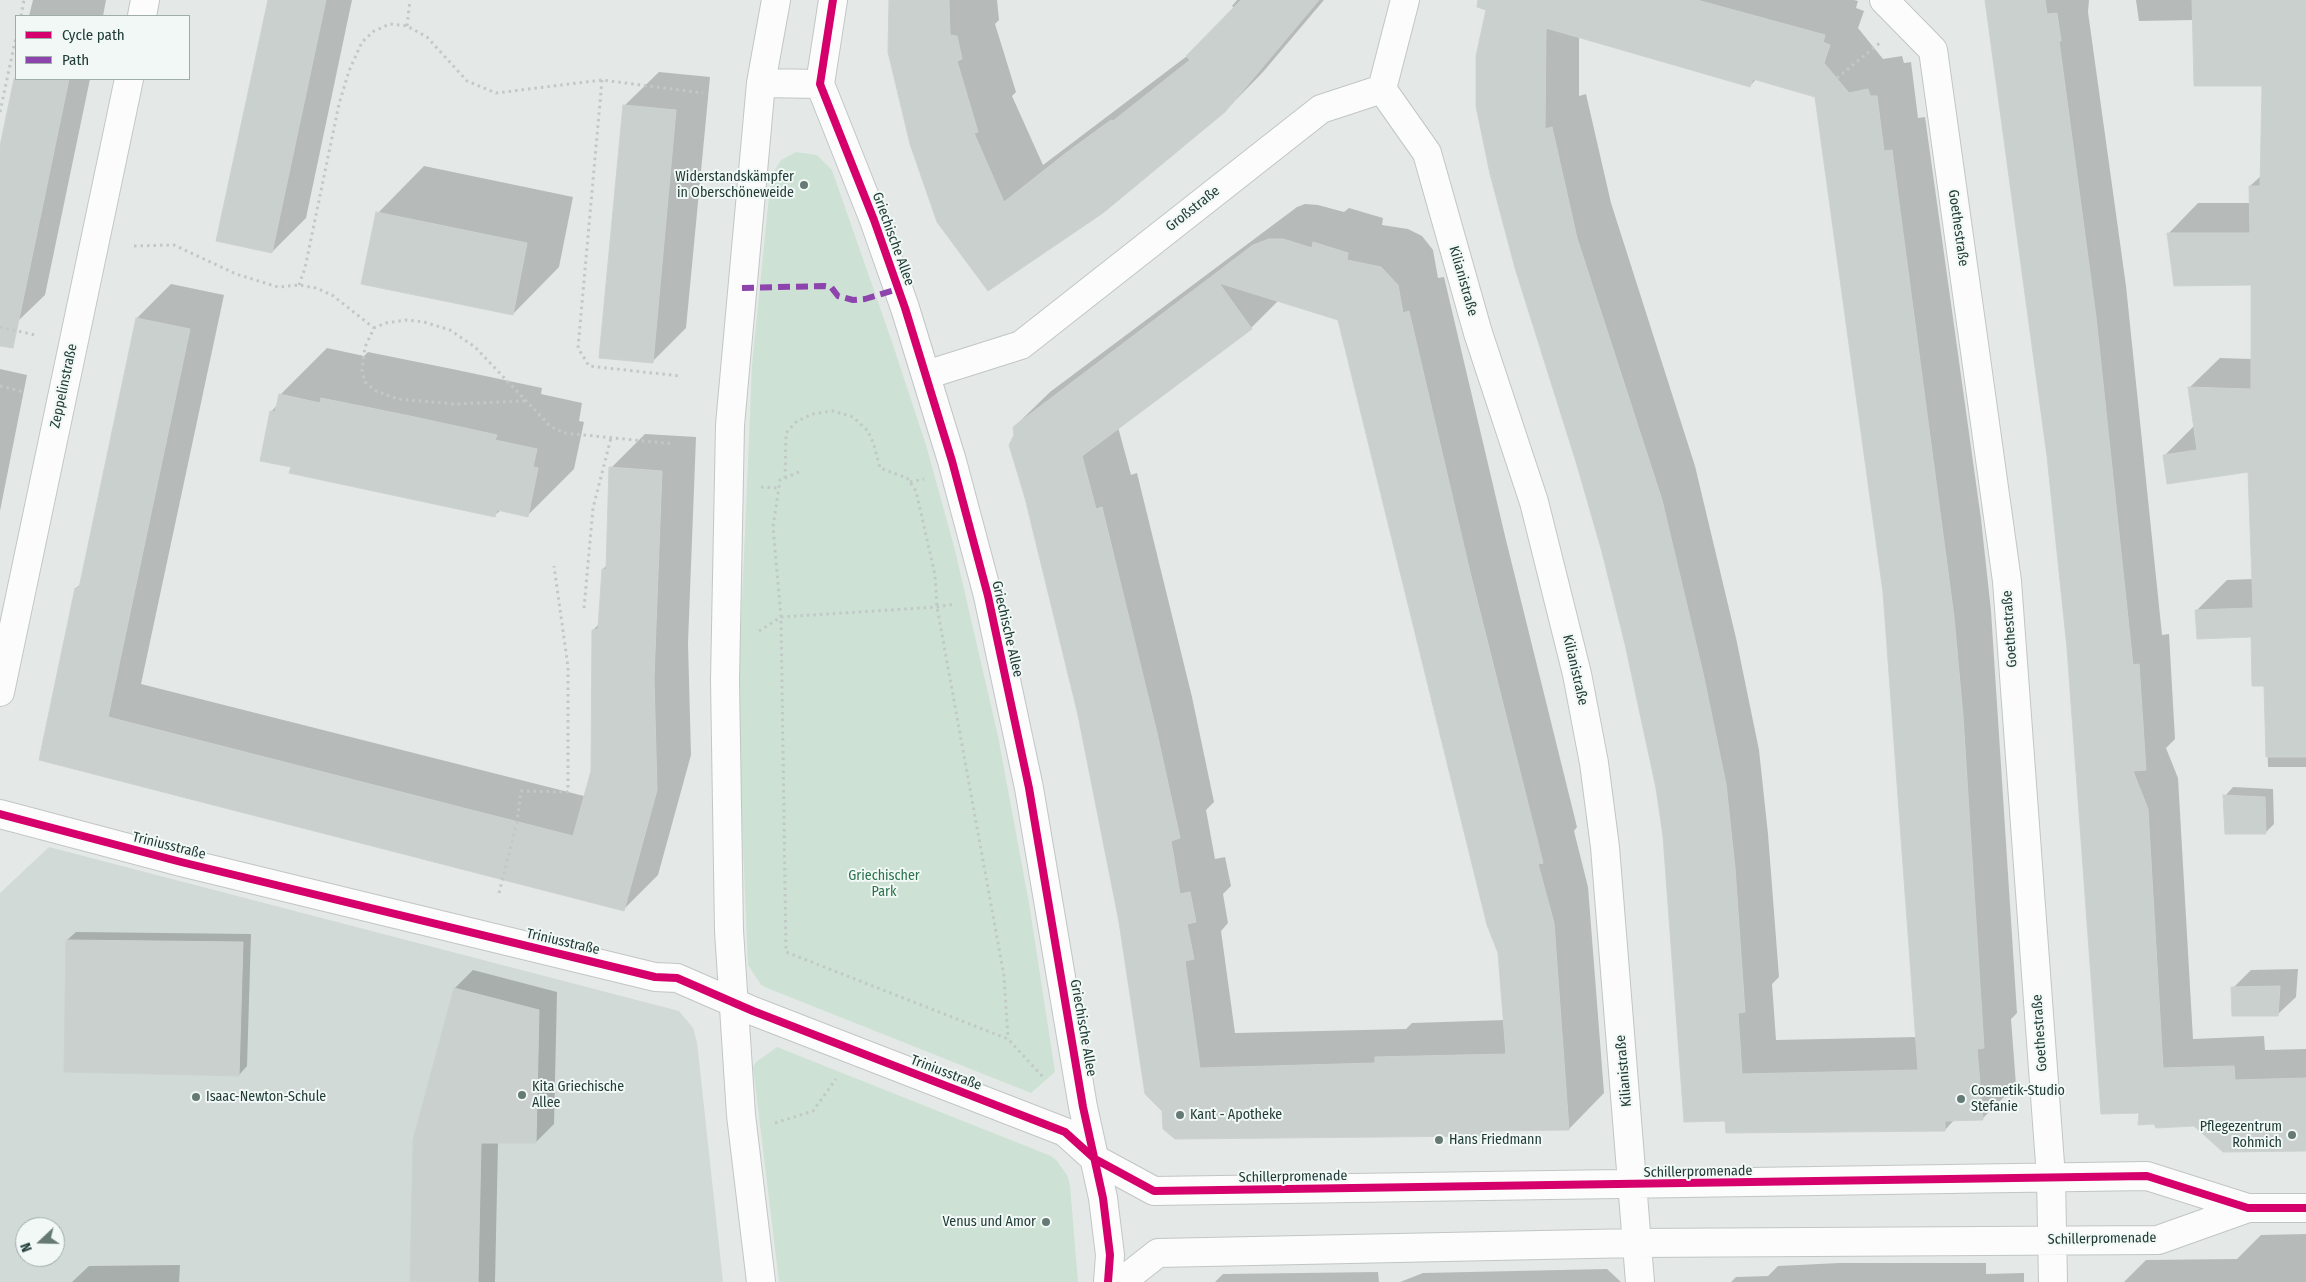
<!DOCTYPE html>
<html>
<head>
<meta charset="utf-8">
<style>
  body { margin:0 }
  #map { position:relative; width:2306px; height:1282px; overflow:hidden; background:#e4e9e7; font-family:"Fira Sans Condensed",sans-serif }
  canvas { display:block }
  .legend { position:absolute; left:15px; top:15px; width:175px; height:65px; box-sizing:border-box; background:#f1f8f5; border:1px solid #9eada9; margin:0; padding:6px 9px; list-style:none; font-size:15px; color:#213c37 }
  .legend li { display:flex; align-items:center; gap:10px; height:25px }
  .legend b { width:25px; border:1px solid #9eada9 }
  .north { position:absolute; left:15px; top:1217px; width:50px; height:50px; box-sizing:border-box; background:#f1f8f5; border:1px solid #9eada9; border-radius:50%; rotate:249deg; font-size:14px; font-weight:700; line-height:20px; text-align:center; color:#213c37 }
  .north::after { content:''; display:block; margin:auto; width:18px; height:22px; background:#657975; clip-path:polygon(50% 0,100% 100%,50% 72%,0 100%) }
</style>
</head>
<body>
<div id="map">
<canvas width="2306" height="1282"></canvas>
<ul class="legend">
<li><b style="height:6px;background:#d6006c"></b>Cycle path</li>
<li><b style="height:6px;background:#8e44ad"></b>Path</li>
</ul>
<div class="north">N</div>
</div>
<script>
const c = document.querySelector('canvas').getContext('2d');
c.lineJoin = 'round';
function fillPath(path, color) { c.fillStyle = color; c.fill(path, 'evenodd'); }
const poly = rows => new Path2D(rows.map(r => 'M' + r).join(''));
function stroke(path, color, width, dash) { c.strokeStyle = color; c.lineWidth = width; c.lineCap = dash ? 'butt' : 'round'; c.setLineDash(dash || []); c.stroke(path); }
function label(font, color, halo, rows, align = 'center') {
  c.font = font + ' "Fira Sans Condensed",sans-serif'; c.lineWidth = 4; c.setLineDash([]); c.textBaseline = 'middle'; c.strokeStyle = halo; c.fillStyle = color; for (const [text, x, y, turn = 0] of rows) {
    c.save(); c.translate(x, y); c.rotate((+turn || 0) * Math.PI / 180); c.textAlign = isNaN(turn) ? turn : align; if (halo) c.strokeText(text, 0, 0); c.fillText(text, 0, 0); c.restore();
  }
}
fillPath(poly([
  [49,847,679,1011,693,1028,697,1042,723,1282,0,1282,0,893],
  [25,1227,55,1227,55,1257,25,1257]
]), '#d1dad7');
fillPath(poly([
  [796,152,817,155,832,170,891,339,926,445,955,550,998,736,1029,903,1055,1072,1031,1093,767,988,761,985,748,965,740,778,740,650,752,365,771,176,781,160],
  [777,1047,1051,1156,1057,1161,1067,1175,1070,1185,1078,1282,779,1282,753,1067,756,1062]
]), '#cde2d5');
fillPath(poly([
  [33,0,106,0,103,16,29,16],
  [269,0,352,0,306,218,272,252],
  [890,0,997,0,999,20,995,24,1016,92,1012,96,1043,165,1195,50,1235,9,1232,6,1237,0,1324,0,1263,72,1225,111,989,289],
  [1491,0,1854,0,1858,1,1856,8,1864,11,1858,28,1883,59,1902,56,1904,63,1911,62,1918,118,1925,117,1981,519,1991,611,2017,1013,2011,1019,2016,1085,1982,1119,1955,1119,1945,1130,1727,1120,1664,836,1657,788],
  [1579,37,1750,86,1756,79,1816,96,1884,592,1917,1037,1776,1040,1772,984,1779,977,1768,834,1759,750,1736,638,1695,466,1611,203,1586,94,1579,96],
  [1986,0,2089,0,2088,12,2126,286,2162,635,2169,634,2175,739,2166,748,2178,778,2193,1039,2264,1036,2265,1050,2306,1049,2306,1150,2223,1151,2195,1125,2155,1123,2140,1112,2068,647,2048,456],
  [2136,0,2306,0,2306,767,2268,767,2266,685,2252,636,2197,610,2227,580,2253,579,2249,470,2164,456,2195,425,2189,388,2220,358,2252,359,2252,284,2168,234,2198,203,2251,203,2250,186,2262,175,2263,85,2194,20,2139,21],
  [659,72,710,77,686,328,652,362,624,106],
  [16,78,90,79,45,295,18,321,0,317,0,154],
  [424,166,573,197,559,267,513,314,378,213],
  [1305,204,1318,205,1344,212,1349,208,1383,218,1382,225,1408,229,1422,236,1433,250,1438,278,1444,277,1505,536,1577,827,1574,831,1588,887,1604,1093,1569,1129,1484,1130,1480,1135,1163,1111,1120,922,1079,714,1014,427,1050,392,1297,207],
  [1279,300,1339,319,1499,952,1505,1020,1412,1023,1406,1029,1235,1033,1221,931,1228,923,1223,894,1231,886,1225,857,1215,859,1206,810,1214,802,1192,697,1137,473,1131,475,1118,427,1251,328],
  [171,284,224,295,141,684,584,796,592,771,593,630,600,623,603,569,607,565,611,468,645,434,696,437,688,643,691,755,658,875,624,909,40,759,76,588,81,584,137,318],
  [327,348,364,356,368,352,457,370,542,388,541,394,582,403,579,421,584,422,574,469,528,515,501,510,495,515,292,466,271,412,278,404,280,395],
  [0,369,27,375,0,511],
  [2233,787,2273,789,2274,824,2265,833,2225,796],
  [76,932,251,934,247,1066,239,1075,67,940],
  [2298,969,2296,997,2278,1014,2233,988,2251,970],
  [473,970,557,992,554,1124,536,1142,498,1142,495,1282,412,1282,455,988],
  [2306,1234,2306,1282,2124,1282,2146,1260,2237,1259,2261,1235],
  [1839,1263,1986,1263,1986,1274,2024,1273,2024,1282,1731,1282,1736,1277,1768,1276,1778,1266],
  [180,1265,179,1282,72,1282,89,1266],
  [1607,1269,1621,1282,1400,1282,1423,1273],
  [1378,1272,1379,1282,1215,1282,1223,1274]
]), '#0003');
const building = poly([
  [268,0,326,0,272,253,216,241,268,0],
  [889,0,949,0,950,35,957,36,962,59,957,61,978,132,974,133,1004,202,1066,153,1111,120,1113,121,1190,60,1186,56,1241,0,1319,0,1225,112,1103,213,988,291,937,222,910,144,888,52,889,0],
  [1478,0,1697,0,1825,35,1823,42,1830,45,1824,63,1849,93,1868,89,1870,96,1877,96,1884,151,1892,150,1954,617,1963,716,1984,1048,1977,1049,1983,1120,1945,1121,1945,1131,1726,1133,1725,1121,1684,1122,1663,836,1656,788,1625,644,1602,552,1577,465,1515,268,1490,174,1476,106,1476,56,1486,10,1477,7,1478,0],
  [1546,28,1750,87,1753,79,1815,97,1883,592,1918,1070,1742,1074,1738,1013,1745,1012,1735,868,1726,784,1703,673,1662,500,1577,238,1552,127,1545,129,1546,28],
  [1985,0,2045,0,2047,14,2057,13,2061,41,2059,41,2096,317,2133,665,2139,664,2146,770,2133,771,2148,809,2163,1068,2234,1066,2235,1080,2306,1078,2306,1151,2223,1152,2194,1126,2156,1128,2154,1124,2138,1125,2139,1113,2101,1114,2067,648,2047,456,1985,0],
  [2192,0,2306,0,2306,757,2266,757,2264,686,2252,686,2251,637,2197,639,2195,610,2253,608,2248,472,2167,484,2163,455,2197,450,2188,387,2251,389,2251,285,2174,286,2167,233,2250,233,2249,186,2260,186,2262,86,2194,86,2192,0],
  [14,79,69,79,13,348,0,346,0,146,14,79],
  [623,105,676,110,653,363,599,358,623,105],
  [376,212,527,243,513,315,361,284,376,212],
  [1269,239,1283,239,1312,248,1313,242,1348,253,1347,260,1381,267,1398,285,1403,313,1409,311,1470,572,1543,863,1538,864,1554,923,1569,1130,1479,1131,1480,1136,1175,1139,1163,1129,1162,1111,1145,1094,1119,922,1078,715,1025,498,1009,445,1014,435,1013,427,1253,245,1269,239],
  [1219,283,1338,320,1487,925,1498,953,1506,1054,1375,1057,1375,1063,1200,1068,1185,961,1194,959,1187,924,1196,922,1190,892,1180,894,1171,841,1180,838,1157,733,1102,507,1096,509,1082,456,1252,329,1219,283],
  [136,318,190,329,108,717,573,836,591,771,592,630,598,629,602,569,606,570,609,467,662,471,654,678,657,790,624,911,39,760,75,588,79,588,136,318],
  [279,394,320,403,321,398,410,416,497,435,495,440,537,449,533,467,538,468,528,517,497,510,495,517,289,473,291,467,260,461,270,411,275,412,279,394],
  [2223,795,2265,797,2266,834,2225,834,2223,795],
  [66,940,243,942,239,1076,64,1072,66,940],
  [2280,986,2278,1016,2232,1016,2231,987,2280,986],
  [454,988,539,1010,536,1143,481,1143,478,1282,410,1282,413,1140,454,988]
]);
fillPath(building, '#cad0ce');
stroke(building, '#ccd2d0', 1);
const street = poly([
  [833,0,820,84,874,220,905,308,952,461,988,596,1029,788,1083,1107,1103,1198,1110,1255,1108,1282],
  [1884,0,1933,50,2007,581,2051,1177,2053,1282],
  [142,16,145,0],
  [761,83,820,84],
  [1382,89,1427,153,1478,333,1534,502,1577,674,1594,763,1605,847,1640,1282],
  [1382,89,1405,0],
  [926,375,1021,345,1321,109,1382,89],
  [0,692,129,79],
  [0,814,181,862,655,977,677,978,753,1011,1065,1132,1095,1159,1154,1191,2147,1176,2248,1208,2306,1208],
  [761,1282,741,1115,729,931,725,680,730,425,761,83,776,0],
  [1121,1282,1158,1253,1637,1243,2158,1240,2248,1208]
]);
stroke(street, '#c1c6c4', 30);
stroke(poly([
  [21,16,24,0],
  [407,26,410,0],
  [1837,78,1881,42],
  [602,80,578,348,589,366,680,376],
  [0,112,16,37],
  [134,246,174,245,236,274,278,287,299,285,316,288,332,295,374,328],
  [299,285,305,268,339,104,349,71,362,42,374,31,390,24,407,26,427,37,467,81,496,93,602,80,703,93],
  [0,327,35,335],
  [0,386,24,392],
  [525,401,455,404,398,399,376,391,365,382,362,370,365,347,374,328,386,323,406,320,424,322,450,330,475,347,550,426,564,433,674,444],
  [799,472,780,480,773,527,781,617,786,952,1008,1039,1043,1077],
  [785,478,786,433,796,422,812,414,833,411,853,417,868,431,874,445,880,468,907,478,916,491,935,575,937,607,1004,976,1008,1039],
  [910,482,924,479],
  [761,487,778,488],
  [584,608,593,508,611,438],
  [759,631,781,617,937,607,955,604],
  [499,893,517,822,521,791,568,792,568,667,554,566],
  [775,1123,813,1111,836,1079]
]), '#c1c9c7', 3, [2.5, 4]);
stroke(street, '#fbfcfb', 28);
stroke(poly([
  [742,288,824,286,831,287,838,296,853,300,865,299,898,289]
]), '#8e44ad', 6, [12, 6]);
stroke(poly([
  [833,0,820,84,874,220,905,308,952,461,988,596,1029,788,1083,1107,1103,1198,1110,1255,1108,1282],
  [0,814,181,862,655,977,677,978,753,1011,1065,1132,1095,1159,1154,1191,2147,1176,2248,1208,2306,1208]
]), '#d6006c', 8);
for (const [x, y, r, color] of [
  [804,185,5,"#657975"],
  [522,1095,5,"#657975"],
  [196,1097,5,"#657975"],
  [1961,1099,5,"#657975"],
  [1180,1115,5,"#657975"],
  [2292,1135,5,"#657975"],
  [1439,1140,5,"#657975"],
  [1046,1222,5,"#657975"]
]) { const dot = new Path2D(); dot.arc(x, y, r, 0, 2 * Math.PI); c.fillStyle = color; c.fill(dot); stroke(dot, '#f1f8f5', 2); }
label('14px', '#213c37', '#f1f8f5', [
  ["Widerstandskämpfer",794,177,"right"],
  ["in Oberschöneweide",794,193,"right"],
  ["Kita Griechische",532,1087],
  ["Allee",532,1103],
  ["Cosmetik-Studio",1971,1091],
  ["Stefanie",1971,1107],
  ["Isaac-Newton-Schule",206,1097],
  ["Kant - Apotheke",1190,1115],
  ["Pflegezentrum",2282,1127,"right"],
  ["Rohmich",2282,1143,"right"],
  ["Hans Friedmann",1449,1140],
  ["Venus und Amor",1036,1222,"right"]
], 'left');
label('14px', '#213c37', '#f1f8f5', [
  ["Großstraße",1193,209,-38],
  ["Goethestraße",1958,228,82],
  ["Griechische Allee",893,239,70],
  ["Kilianistraße",1463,281,74],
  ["Zeppelinstraße",64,386,-78],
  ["Griechische Allee",1007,629,77],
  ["Goethestraße",2010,629,-94],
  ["Kilianistraße",1575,670,77],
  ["Triniusstraße",169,846,14],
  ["Triniusstraße",563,942,13],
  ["Griechische Allee",1083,1028,80],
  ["Goethestraße",2040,1033,-94],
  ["Kilianistraße",1624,1071,-95],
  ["Triniusstraße",946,1073,21],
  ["Schillerpromenade",1698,1172,-1],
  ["Schillerpromenade",1293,1177,-1],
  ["Schillerpromenade",2102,1239,-1]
]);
label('14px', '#2c734d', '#f1f8f5', [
  ["Griechischer",884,876],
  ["Park",884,892]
]);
</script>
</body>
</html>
